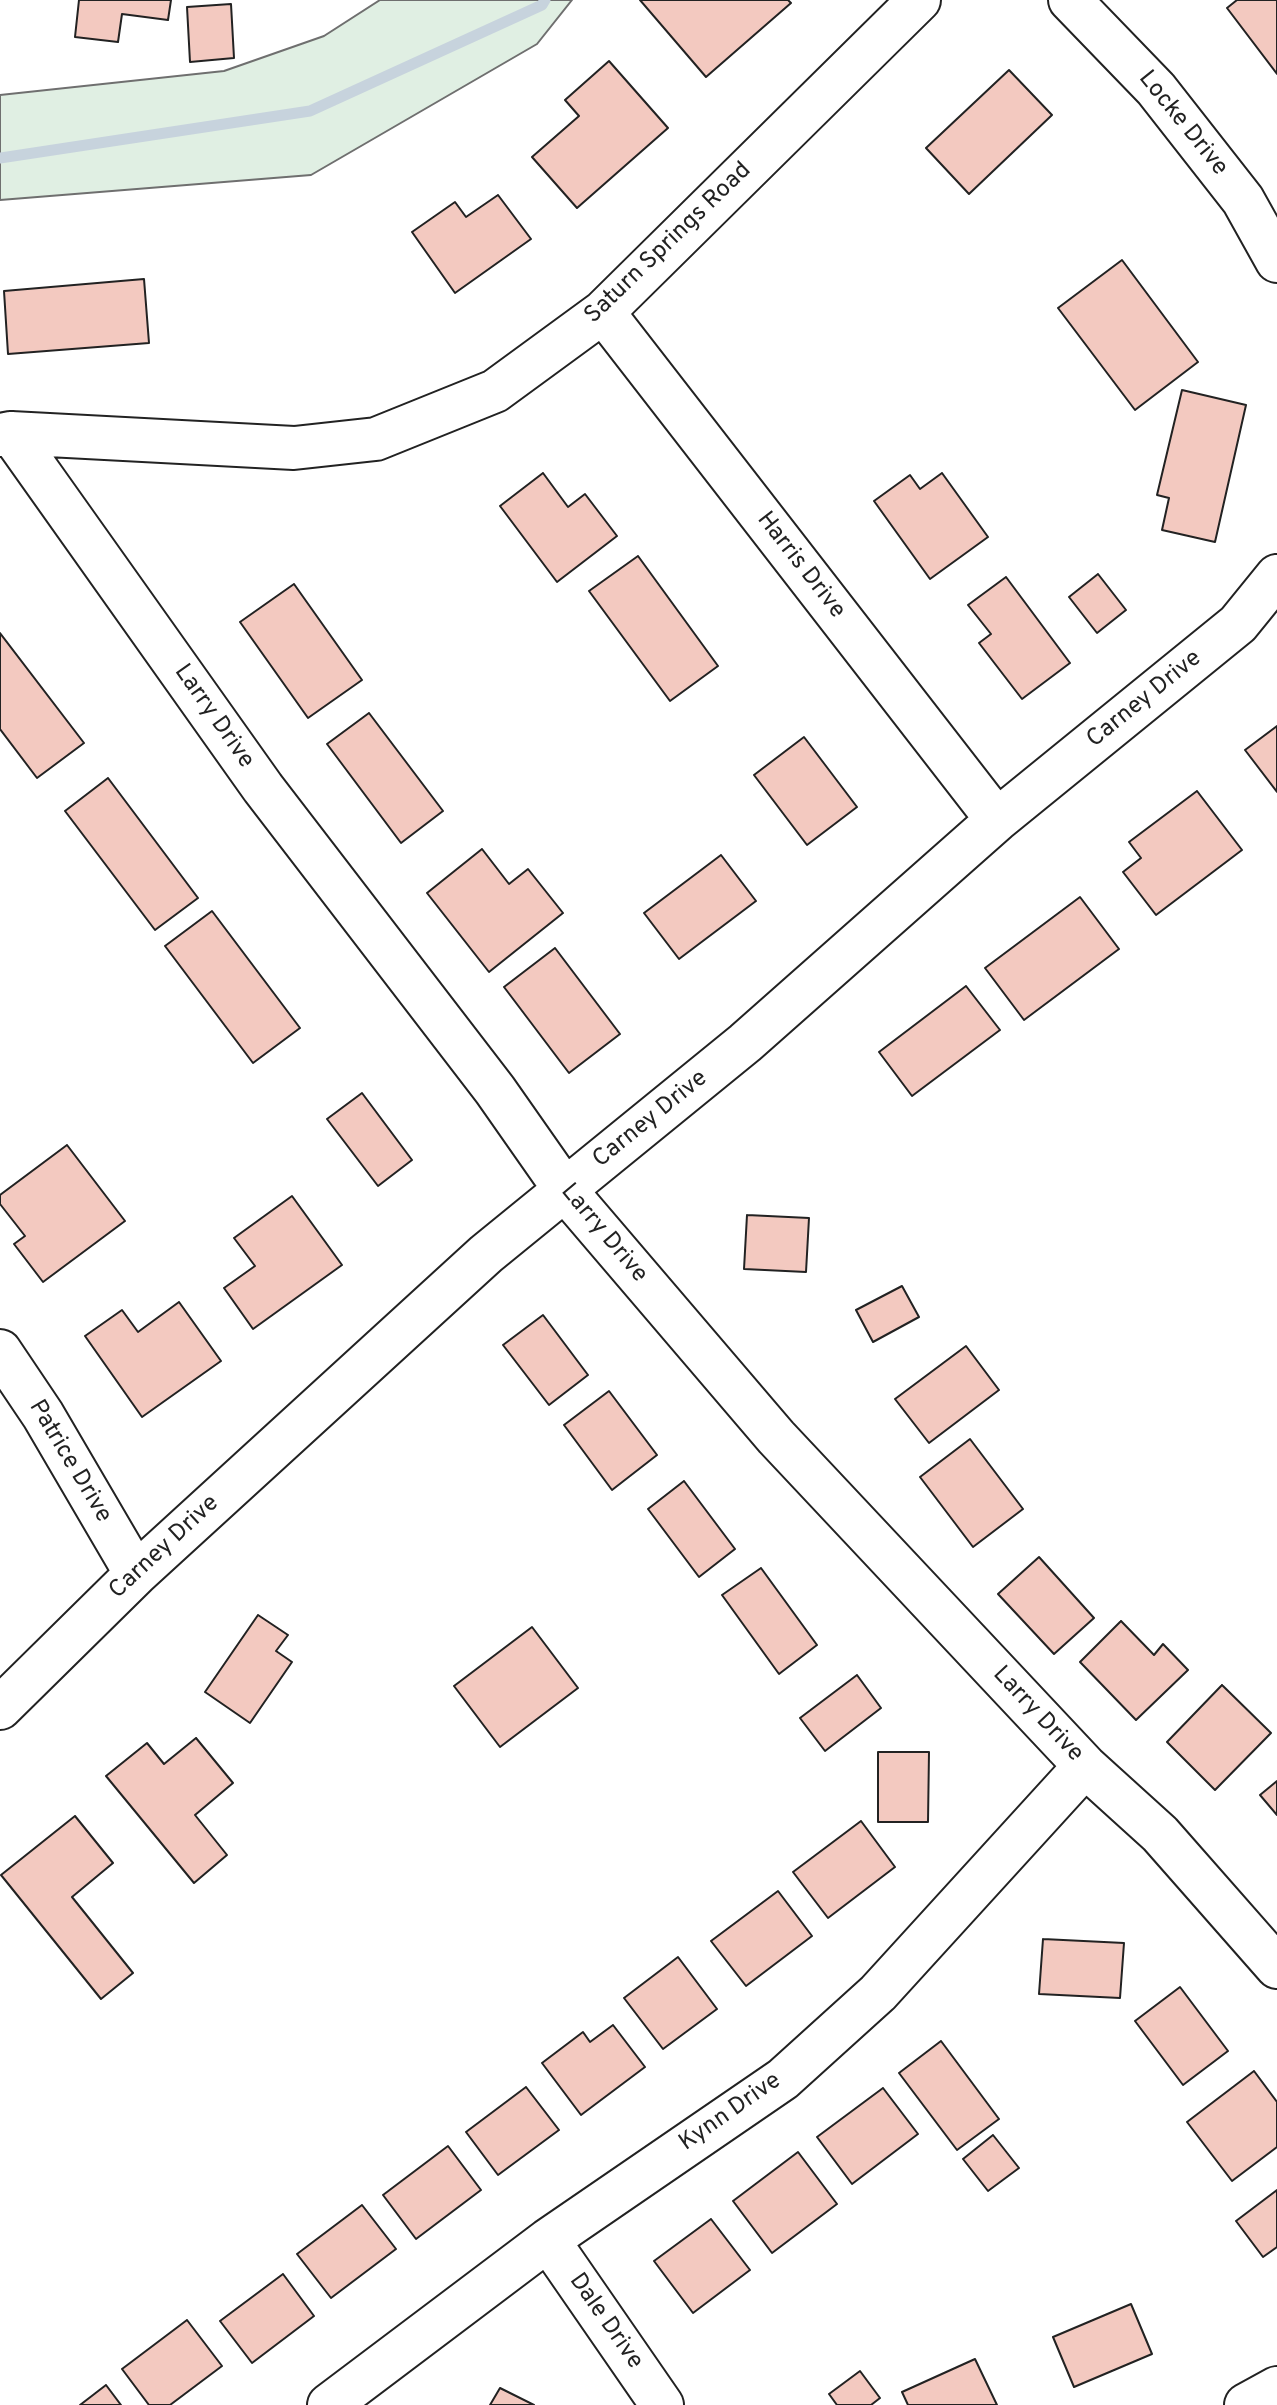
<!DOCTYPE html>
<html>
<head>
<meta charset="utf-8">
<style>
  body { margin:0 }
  canvas { display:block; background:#fff }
</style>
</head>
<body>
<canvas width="1277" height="2405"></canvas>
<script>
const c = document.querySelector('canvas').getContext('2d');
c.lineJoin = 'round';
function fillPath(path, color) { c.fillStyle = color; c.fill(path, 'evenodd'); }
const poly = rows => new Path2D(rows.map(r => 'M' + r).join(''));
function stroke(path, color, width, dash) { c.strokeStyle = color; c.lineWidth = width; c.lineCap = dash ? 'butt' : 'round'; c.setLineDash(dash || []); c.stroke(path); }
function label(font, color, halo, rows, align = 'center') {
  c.font = font + ' Overpass,sans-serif'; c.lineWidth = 6; c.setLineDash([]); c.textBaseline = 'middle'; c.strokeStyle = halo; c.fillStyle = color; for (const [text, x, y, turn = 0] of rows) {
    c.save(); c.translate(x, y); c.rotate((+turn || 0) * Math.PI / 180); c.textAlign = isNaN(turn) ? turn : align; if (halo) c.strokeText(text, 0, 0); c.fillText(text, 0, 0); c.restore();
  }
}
const green = poly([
  [380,0,572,0,537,44,311,175,0,200,0,95,224,71,324,36,380,0]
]);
fillPath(green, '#e0efe3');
stroke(green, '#6f6f6f', 2);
stroke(poly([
  [0,158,310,111,542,5,545,0]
]), '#c7d3dd', 11);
const building = poly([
  [79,0,171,0,168,20,122,14,118,42,75,37,79,0],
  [640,0,788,0,791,3,706,77,640,0],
  [1237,0,1277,0,1277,74,1227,8,1237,0],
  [231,4,234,58,190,62,187,7,231,4],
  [609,61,668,128,577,208,532,157,579,116,565,100,609,61],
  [1009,70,1052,115,969,194,926,148,1009,70],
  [498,195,531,239,455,293,412,232,455,202,466,217,498,195],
  [1122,260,1198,362,1135,410,1058,308,1122,260],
  [144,279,149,343,8,354,4,291,144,279],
  [1182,390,1246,405,1215,542,1162,530,1169,498,1157,495,1182,390],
  [543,473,568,507,585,494,617,536,557,582,500,506,543,473],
  [942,473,988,537,930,579,874,501,910,475,920,489,942,473],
  [638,556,718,666,670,701,589,591,638,556],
  [1098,574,1126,610,1097,633,1069,597,1098,574],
  [1006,577,1070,663,1022,699,979,643,991,634,968,605,1006,577],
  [294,584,362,680,308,718,240,622,294,584],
  [0,633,84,743,37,778,0,729,0,633],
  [369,713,443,811,401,843,327,744,369,713],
  [1277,726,1277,792,1245,750,1277,726],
  [804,737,857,807,807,845,754,775,804,737],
  [108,778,198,898,155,930,65,811,108,778],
  [1197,791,1242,850,1156,915,1123,872,1141,858,1129,842,1197,791],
  [482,849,509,884,528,869,563,913,489,972,427,893,482,849],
  [721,855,756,901,679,959,644,913,721,855],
  [1080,897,1119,949,1024,1020,985,968,1080,897],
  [212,911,300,1028,253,1063,165,946,212,911],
  [555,948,620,1034,569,1073,504,987,555,948],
  [966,986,1000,1030,912,1096,879,1052,966,986],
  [362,1093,412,1160,378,1186,327,1119,362,1093],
  [67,1145,125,1221,43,1282,14,1244,25,1236,0,1204,0,1195,67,1145],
  [292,1196,342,1265,253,1329,224,1288,255,1266,234,1238,292,1196],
  [747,1215,809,1218,806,1272,744,1269,747,1215],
  [902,1286,919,1317,873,1342,856,1310,902,1286],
  [179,1302,221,1361,142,1417,85,1336,122,1310,138,1332,179,1302],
  [543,1315,588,1375,549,1405,503,1345,543,1315],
  [966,1346,999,1390,929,1443,895,1399,966,1346],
  [609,1391,657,1455,612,1490,564,1425,609,1391],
  [970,1439,1023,1509,973,1547,920,1477,970,1439],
  [684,1481,735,1549,699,1577,648,1509,684,1481],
  [1039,1557,1094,1618,1054,1654,998,1594,1039,1557],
  [761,1568,817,1645,779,1674,722,1595,761,1568],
  [258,1615,288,1635,276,1651,292,1662,250,1723,205,1692,258,1615],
  [1121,1621,1154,1655,1163,1644,1188,1670,1136,1720,1080,1662,1121,1621],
  [532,1627,578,1688,500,1747,454,1686,532,1627],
  [857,1675,881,1708,825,1751,800,1718,857,1675],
  [1222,1685,1271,1733,1215,1790,1167,1742,1222,1685],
  [196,1738,233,1783,195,1815,227,1855,194,1883,106,1776,147,1743,164,1764,196,1738],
  [878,1752,929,1752,928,1822,878,1822,878,1752],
  [1277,1781,1277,1815,1260,1795,1277,1781],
  [75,1816,113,1863,72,1897,133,1973,101,1999,1,1875,75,1816],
  [861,1821,895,1867,828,1918,793,1872,861,1821],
  [778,1891,812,1936,746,1986,711,1941,778,1891],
  [1043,1939,1124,1943,1120,1998,1039,1994,1043,1939],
  [678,1957,717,2009,663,2049,624,1998,678,1957],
  [1180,1987,1228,2051,1183,2085,1135,2021,1180,1987],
  [613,2025,645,2067,581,2115,542,2063,583,2032,590,2042,613,2025],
  [941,2041,999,2119,957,2150,899,2073,941,2041],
  [1254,2071,1277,2102,1277,2147,1232,2181,1187,2122,1254,2071],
  [526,2087,559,2130,498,2175,466,2132,526,2087],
  [883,2088,918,2134,852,2184,817,2137,883,2088],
  [993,2135,1019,2168,988,2191,963,2159,993,2135],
  [448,2146,481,2190,416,2239,383,2195,448,2146],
  [798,2152,837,2204,772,2253,733,2201,798,2152],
  [1277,2190,1277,2247,1263,2257,1236,2221,1277,2190],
  [362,2205,396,2249,331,2298,297,2254,362,2205],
  [711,2219,750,2270,693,2313,654,2261,711,2219],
  [283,2274,314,2316,252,2363,220,2321,283,2274],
  [1131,2304,1152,2354,1074,2387,1053,2337,1131,2304],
  [187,2320,222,2366,170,2405,149,2405,122,2369,187,2320],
  [975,2359,997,2405,908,2405,902,2392,975,2359],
  [860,2371,880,2398,871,2405,837,2405,829,2394,860,2371],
  [106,2385,121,2405,80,2405,106,2385],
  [500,2388,534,2405,490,2405,500,2388]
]);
fillPath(building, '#f3c9c0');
stroke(building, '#222', 2);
const minor = poly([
  [1070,0,1156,89,1243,200,1277,261],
  [603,312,997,820],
  [11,433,263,788,495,1090,565,1190,776,1437,1085,1766,1160,1834,1277,1967],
  [0,435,11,433,294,448,376,439,495,391,603,312,919,0],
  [0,1351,43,1415,136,1574],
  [0,1708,136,1574,486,1254,745,1043,997,820,1238,624,1277,576],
  [548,2240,662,2405],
  [329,2405,548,2240,783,2079,878,1993,1085,1766],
  [1246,2405,1277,2388]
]);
stroke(minor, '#222', 46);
stroke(minor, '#fff', 42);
label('24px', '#222', '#fff', [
  ["Locke Drive",1182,124,51],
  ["Saturn Springs Road",669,244,-44],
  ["Harris Drive",800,566,52],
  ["Carney Drive",1145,700,-39],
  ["Larry Drive",213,717,55],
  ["Carney Drive",651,1120,-39],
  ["Larry Drive",603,1234,50],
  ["Patrice Drive",69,1462,59],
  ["Carney Drive",165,1548,-43],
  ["Larry Drive",1037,1715,47],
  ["Kynn Drive",731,2113,-35],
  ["Dale Drive",605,2322,55]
]);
</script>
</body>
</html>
